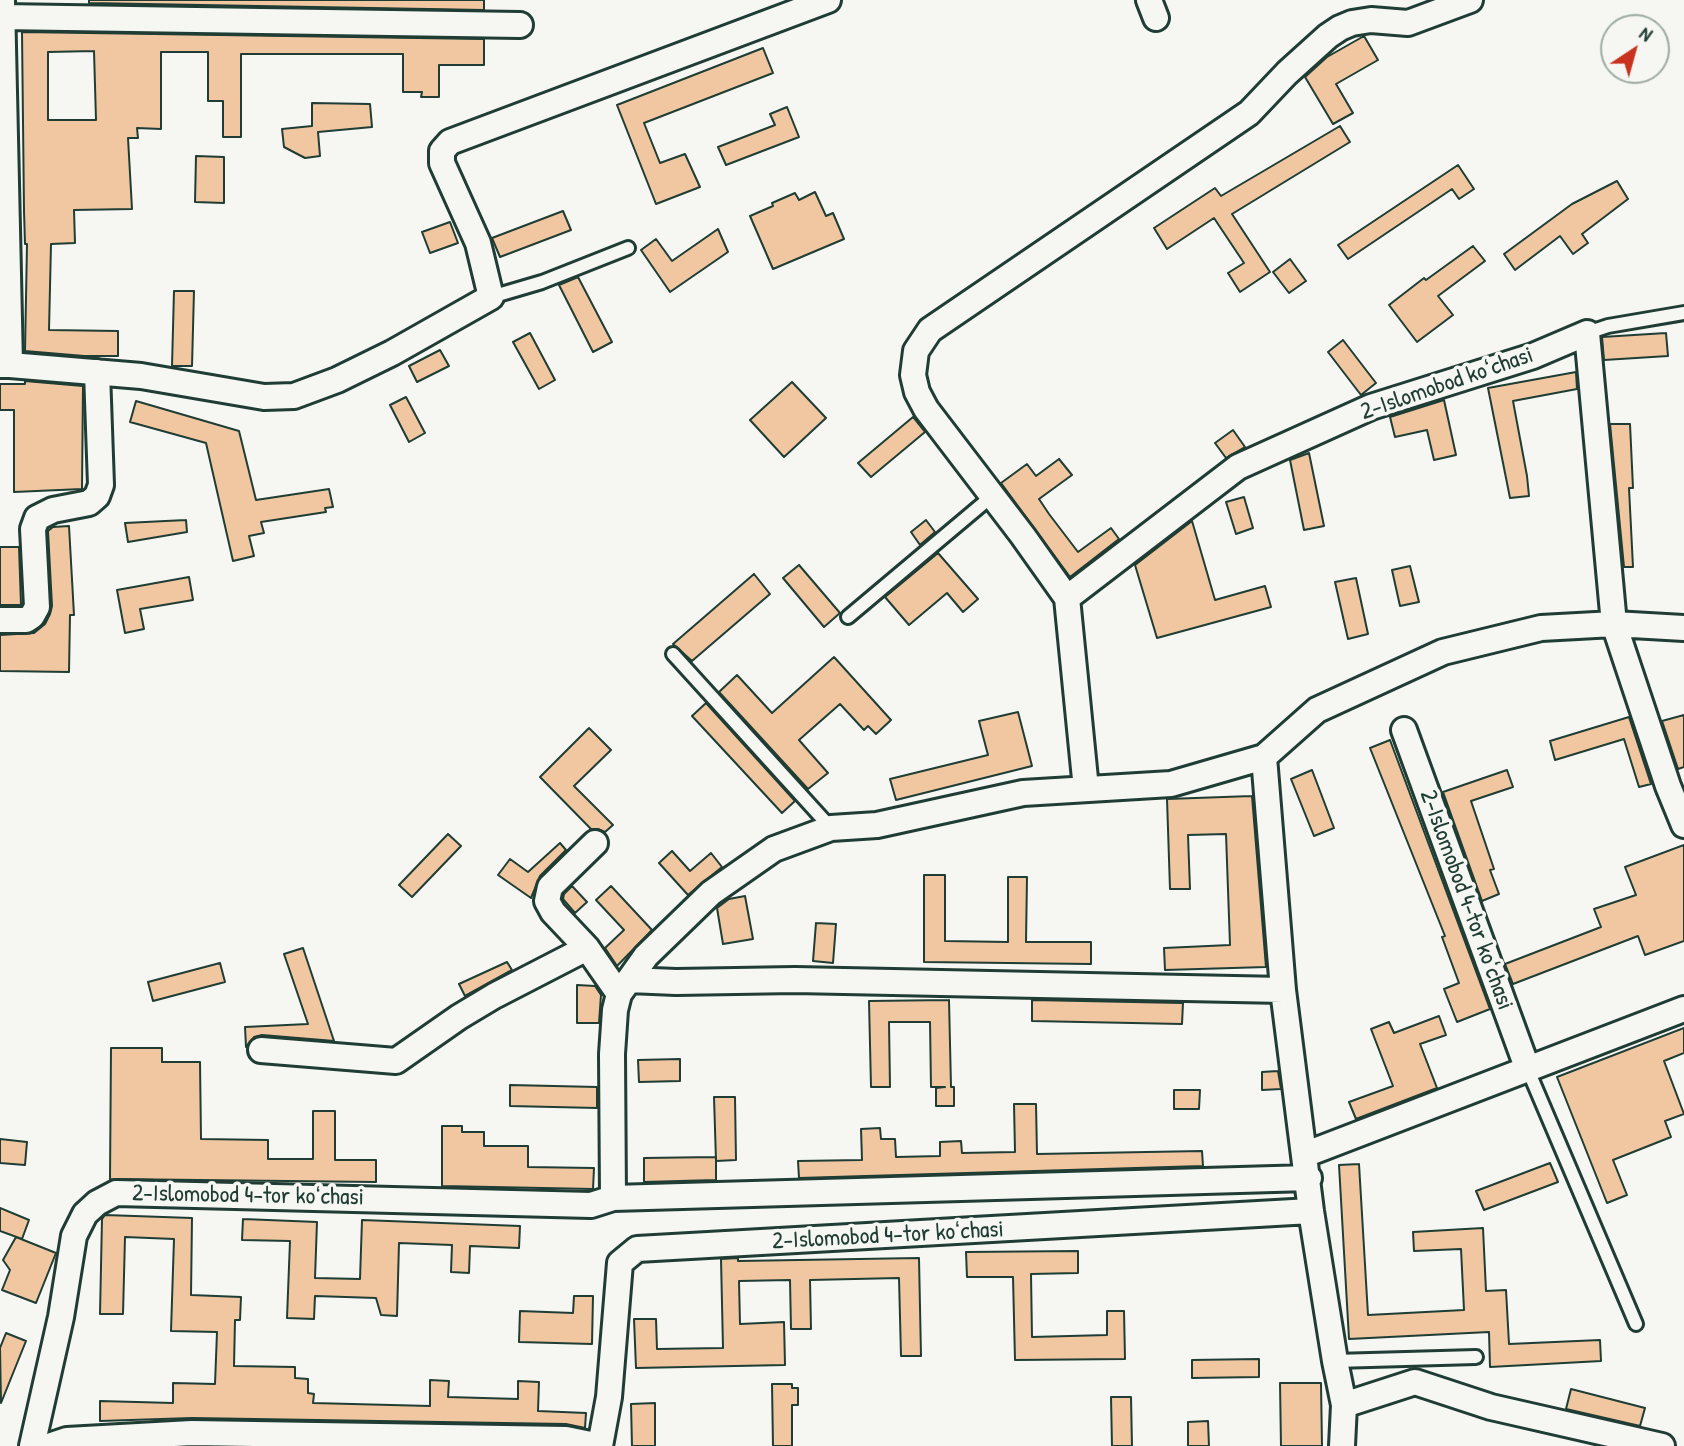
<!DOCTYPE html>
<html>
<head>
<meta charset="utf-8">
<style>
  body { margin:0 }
  #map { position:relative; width:1684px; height:1446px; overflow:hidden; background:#f6f6f2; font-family:"Patrick Hand",sans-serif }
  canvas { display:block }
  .north { position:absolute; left:1600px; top:14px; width:70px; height:70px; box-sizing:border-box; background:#f6f6f2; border:2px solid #a0aca6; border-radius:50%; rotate:36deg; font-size:19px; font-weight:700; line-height:28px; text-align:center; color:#1f3d34 }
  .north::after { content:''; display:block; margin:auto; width:24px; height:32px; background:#c8321e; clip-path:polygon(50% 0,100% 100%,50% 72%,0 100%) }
</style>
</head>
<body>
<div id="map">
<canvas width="1684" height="1446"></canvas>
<div class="north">N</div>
</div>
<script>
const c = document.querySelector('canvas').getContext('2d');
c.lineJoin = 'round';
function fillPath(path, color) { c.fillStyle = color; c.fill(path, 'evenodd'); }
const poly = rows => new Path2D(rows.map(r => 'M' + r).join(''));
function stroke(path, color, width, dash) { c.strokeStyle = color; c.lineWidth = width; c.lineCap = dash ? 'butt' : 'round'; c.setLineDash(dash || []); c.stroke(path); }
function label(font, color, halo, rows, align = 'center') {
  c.font = font + ' "Patrick Hand",sans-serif'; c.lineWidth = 7; c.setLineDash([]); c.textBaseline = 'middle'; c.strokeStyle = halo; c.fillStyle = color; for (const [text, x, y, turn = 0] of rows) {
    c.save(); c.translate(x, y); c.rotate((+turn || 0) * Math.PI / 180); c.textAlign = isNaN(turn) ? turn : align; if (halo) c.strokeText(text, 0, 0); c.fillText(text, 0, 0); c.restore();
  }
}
const building = poly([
  [89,0,484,0,484,10,89,3,89,0],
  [22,32,484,39,484,65,439,65,439,97,421,97,422,92,403,92,403,54,241,54,241,137,223,137,223,101,208,101,208,52,161,52,161,129,137,128,138,138,128,138,132,209,74,210,75,243,51,244,49,330,118,331,118,356,84,356,25,351,27,244,25,244,24,211,22,32],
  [94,51,96,120,48,120,48,52,94,51],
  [1364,36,1378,60,1336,84,1353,113,1333,124,1305,77,1327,57,1364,36],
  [763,48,773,73,644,123,660,163,685,154,700,187,656,204,617,105,763,48],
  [312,103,370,104,372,127,318,132,320,156,305,158,284,147,282,129,312,126,312,103],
  [787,107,799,137,726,165,718,147,775,125,770,114,787,107],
  [1340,126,1350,142,1232,214,1270,272,1240,292,1228,273,1244,263,1214,218,1167,249,1154,228,1215,188,1221,196,1340,126],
  [196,156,224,157,224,203,195,202,196,156],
  [1458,165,1474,189,1459,199,1452,189,1348,259,1338,245,1458,165],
  [1617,181,1628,199,1582,234,1588,243,1573,254,1560,236,1515,270,1504,254,1572,204,1617,181],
  [815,192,826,216,833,213,844,239,773,269,750,216,773,206,772,203,795,193,799,200,815,192],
  [563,211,571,230,500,257,492,238,563,211],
  [450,222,458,243,430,253,422,232,450,222],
  [718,229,728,252,670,292,641,250,656,239,672,261,718,229],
  [1473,246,1485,261,1438,296,1453,315,1417,342,1389,305,1424,278,1426,280,1473,246],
  [1290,259,1306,281,1289,293,1273,272,1290,259],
  [578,277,612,342,593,352,559,285,578,277],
  [174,291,194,291,192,366,172,366,174,291],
  [530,333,555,380,539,389,513,342,530,333],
  [1666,333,1668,356,1604,360,1602,337,1666,333],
  [1343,340,1376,383,1361,395,1328,352,1343,340],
  [440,350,449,366,417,382,409,366,440,350],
  [1576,372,1577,389,1513,401,1527,476,1529,496,1510,498,1488,388,1576,372],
  [25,381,83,386,82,489,14,492,14,410,0,410,0,384,25,384,25,381],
  [792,382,826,418,784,457,750,420,792,382],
  [406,397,425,433,409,442,390,405,406,397],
  [1444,400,1456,455,1434,460,1427,430,1395,437,1390,417,1444,400],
  [136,401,239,431,256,500,329,489,333,507,325,508,326,512,261,522,264,533,249,536,254,556,233,561,206,443,130,422,136,401],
  [913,417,925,432,871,477,858,463,913,417],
  [1610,424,1630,424,1633,488,1629,488,1633,567,1624,567,1610,424],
  [1233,430,1245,447,1226,458,1215,443,1233,430],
  [1309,453,1324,526,1304,530,1290,460,1309,453],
  [1059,459,1072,475,1039,499,1049,514,1078,552,1111,528,1119,539,1070,577,1001,483,1027,464,1036,476,1059,459],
  [1244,497,1253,528,1236,534,1226,502,1244,497],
  [186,520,187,532,128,542,125,523,186,520],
  [926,520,935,532,920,545,911,532,926,520],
  [1192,521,1215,600,1265,586,1271,607,1157,638,1135,565,1192,521],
  [69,526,74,615,70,615,69,672,0,671,0,635,34,633,45,624,50,614,52,606,48,531,53,527,69,526],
  [0,547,19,547,21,605,0,605,0,547],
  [938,553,978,599,963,612,947,593,909,625,885,597,938,553],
  [799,565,840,613,824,627,783,578,799,565],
  [1410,566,1419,602,1400,606,1392,570,1410,566],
  [754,574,770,594,692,661,673,644,754,574],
  [189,577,193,600,140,609,144,629,125,633,117,590,189,577],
  [1356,578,1368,634,1348,639,1335,582,1356,578],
  [834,657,891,720,876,734,868,726,864,730,840,704,799,740,828,773,808,789,719,692,737,675,772,713,834,657],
  [706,703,795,801,782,813,692,716,706,703],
  [1018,712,1032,766,896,800,890,779,988,755,979,721,1018,712],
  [1684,715,1684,767,1678,769,1662,721,1684,715],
  [1629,717,1651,784,1639,787,1624,739,1555,760,1550,741,1629,717],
  [589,728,611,750,574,786,613,825,605,832,598,829,591,829,540,777,589,728],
  [1390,740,1490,1009,1457,1022,1444,989,1459,983,1442,937,1445,936,1370,748,1390,740],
  [1312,770,1334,828,1314,836,1291,779,1312,770],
  [1507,770,1513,787,1471,801,1494,869,1490,870,1499,894,1482,901,1443,792,1507,770],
  [1252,796,1266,967,1165,970,1164,948,1230,945,1226,834,1188,835,1190,889,1170,889,1167,799,1252,796],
  [448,834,461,846,412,897,399,885,448,834],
  [560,843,566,850,540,876,531,898,498,875,510,859,528,872,560,843],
  [1684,845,1684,941,1645,955,1638,936,1513,984,1505,964,1601,927,1594,909,1636,895,1625,867,1684,845],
  [672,851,690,871,711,853,722,867,688,895,659,863,672,851],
  [924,875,945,875,945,941,1008,942,1008,877,1027,877,1026,942,1091,942,1091,964,924,962,924,875],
  [572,886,587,902,575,913,563,899,564,894,572,886],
  [611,886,652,930,617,966,605,948,624,930,596,900,611,886],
  [745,896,753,939,723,944,717,908,729,899,745,896],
  [816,923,836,924,833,963,813,961,816,923],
  [303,948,334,1041,262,1035,254,1037,246,1047,245,1027,308,1024,284,954,303,948],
  [507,962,512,970,465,996,459,984,507,962],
  [220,963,225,982,153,1001,148,982,220,963],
  [577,985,595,986,601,995,599,1023,577,1023,577,985],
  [949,1000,951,1087,954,1087,954,1106,936,1106,936,1088,945,1087,931,1087,930,1022,889,1022,890,1087,871,1087,869,1001,949,1000],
  [1032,1000,1183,1003,1182,1024,1032,1021,1032,1000],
  [1439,1016,1446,1035,1420,1044,1437,1088,1356,1119,1349,1102,1393,1086,1371,1029,1389,1022,1394,1033,1439,1016],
  [1684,1028,1684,1053,1664,1061,1684,1114,1665,1121,1671,1137,1613,1160,1627,1195,1607,1203,1557,1077,1684,1028],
  [111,1048,162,1048,162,1062,200,1062,201,1139,268,1140,268,1159,313,1159,313,1111,335,1111,335,1160,376,1160,376,1182,110,1179,111,1048],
  [680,1059,680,1081,639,1082,638,1060,680,1059],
  [1278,1071,1281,1089,1262,1090,1262,1072,1278,1071],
  [510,1085,597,1087,597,1108,510,1106,510,1085],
  [1174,1090,1200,1090,1199,1109,1174,1109,1174,1090],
  [714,1097,735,1097,736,1160,716,1161,714,1097],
  [1014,1104,1036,1104,1037,1154,1202,1151,1203,1166,799,1178,798,1161,862,1160,861,1129,880,1128,881,1139,895,1139,896,1157,940,1156,940,1142,961,1141,962,1153,1015,1152,1014,1104],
  [442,1126,462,1126,462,1132,484,1132,484,1146,528,1146,528,1167,594,1168,593,1189,442,1186,442,1126],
  [0,1139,27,1142,25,1165,0,1163,0,1139],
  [716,1157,716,1180,644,1182,644,1158,716,1157],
  [1550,1163,1558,1182,1484,1210,1476,1191,1550,1163],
  [1359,1164,1368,1315,1464,1310,1461,1249,1414,1251,1413,1232,1483,1228,1486,1291,1506,1290,1509,1344,1600,1340,1601,1361,1490,1367,1489,1332,1349,1339,1339,1165,1359,1164],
  [0,1208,29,1220,22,1239,0,1231,0,1208],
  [105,1215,192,1218,191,1295,241,1297,240,1320,235,1320,234,1366,295,1367,295,1378,308,1379,308,1393,314,1394,313,1403,430,1406,430,1380,449,1381,448,1397,518,1399,518,1381,539,1382,538,1411,586,1413,585,1428,566,1424,192,1418,100,1421,100,1401,173,1403,173,1383,215,1384,217,1332,171,1331,174,1239,125,1237,123,1314,100,1314,102,1219,105,1215],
  [243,1219,317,1222,315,1278,360,1279,362,1220,520,1226,519,1248,470,1246,469,1273,451,1272,452,1245,399,1243,397,1316,381,1315,376,1298,315,1296,314,1319,287,1318,290,1241,242,1240,243,1219],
  [16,1237,56,1253,36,1303,2,1290,10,1270,3,1260,16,1237],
  [1078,1251,1078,1273,1031,1274,1032,1337,1107,1335,1107,1311,1124,1311,1125,1359,1015,1360,1013,1277,967,1277,966,1252,1078,1251],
  [738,1258,738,1261,919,1258,921,1356,901,1356,899,1278,810,1280,811,1329,791,1329,790,1280,739,1281,740,1324,784,1322,785,1365,636,1368,634,1319,656,1319,657,1349,723,1348,721,1259,738,1258],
  [574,1296,593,1296,592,1344,519,1342,520,1311,573,1313,574,1296],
  [6,1333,26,1341,1,1403,0,1348,6,1333],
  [1259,1359,1259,1377,1192,1378,1192,1360,1259,1359],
  [1280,1383,1321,1383,1322,1446,1281,1446,1280,1383],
  [772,1384,792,1384,792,1388,798,1388,798,1405,792,1405,792,1446,773,1446,772,1384],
  [1571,1389,1645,1408,1640,1426,1566,1409,1571,1389],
  [1111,1397,1131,1397,1132,1446,1112,1446,1111,1397],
  [655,1403,655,1446,632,1446,631,1404,655,1403],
  [1208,1421,1209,1446,1188,1446,1188,1422,1208,1421]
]);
fillPath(building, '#f0c7a0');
stroke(building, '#1f3d34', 2);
const lane = poly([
  [491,297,542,282,628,248],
  [1587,333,1608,326,1684,313],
  [848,617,992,496],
  [673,654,831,828],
  [1528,1070,1636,1324],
  [1335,1361,1476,1357]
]);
const street = poly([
  [1149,0,1156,18],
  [2,17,520,25],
  [0,365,10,365,2,1],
  [10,365,141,376,264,397,294,396,337,380,392,353,491,297,478,243,442,163,442,151,450,142,828,0],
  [1067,598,1238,467,1371,407,1533,356,1587,333,1614,624,1668,786,1684,825],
  [0,620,26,620,32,616,37,607,33,529,37,518,53,510,89,503,97,496,101,485,97,372],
  [1404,730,1528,1070],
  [1264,757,1283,990,1311,1211,1335,1361,1344,1405,1342,1446],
  [1086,789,1067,598,1023,536,926,409,917,392,913,375,916,351,930,330,1249,113,1287,73,1328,36,1340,28,1352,23,1371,20,1408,23,1470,0],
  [595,843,550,887,547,901,553,912,587,948,619,994],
  [629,980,676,982,795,980,1283,990],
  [261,1050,396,1061,459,1017,494,996,587,948],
  [1304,1155,1684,1009],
  [1309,1178,613,1198,612,1054,615,1010,619,994,646,956,711,893,774,849,831,828,877,825,1023,793,1171,784,1264,757,1317,710,1443,652,1541,628,1614,624,1684,628],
  [1344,1405,1415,1382,1491,1407,1662,1446],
  [32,1446,61,1317,74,1236,85,1214,97,1203,116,1193,591,1205,613,1198],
  [49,1446,67,1440,192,1433,566,1439,600,1446],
  [600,1446,609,1397,620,1263,637,1249,1311,1211]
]);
stroke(lane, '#1f3d34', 18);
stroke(street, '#1f3d34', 30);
stroke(lane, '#f6f6f2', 12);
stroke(street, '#f6f6f2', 24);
label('24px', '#1f3d34', '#f6f6f2', [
  ["2-Islomobod koʻchasi",1447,384,-19],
  ["2-Islomobod 4-tor koʻchasi",1466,900,70],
  ["2-Islomobod 4-tor koʻchasi",248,1196,1],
  ["2-Islomobod 4-tor koʻchasi",888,1236,-3]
]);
</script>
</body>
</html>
